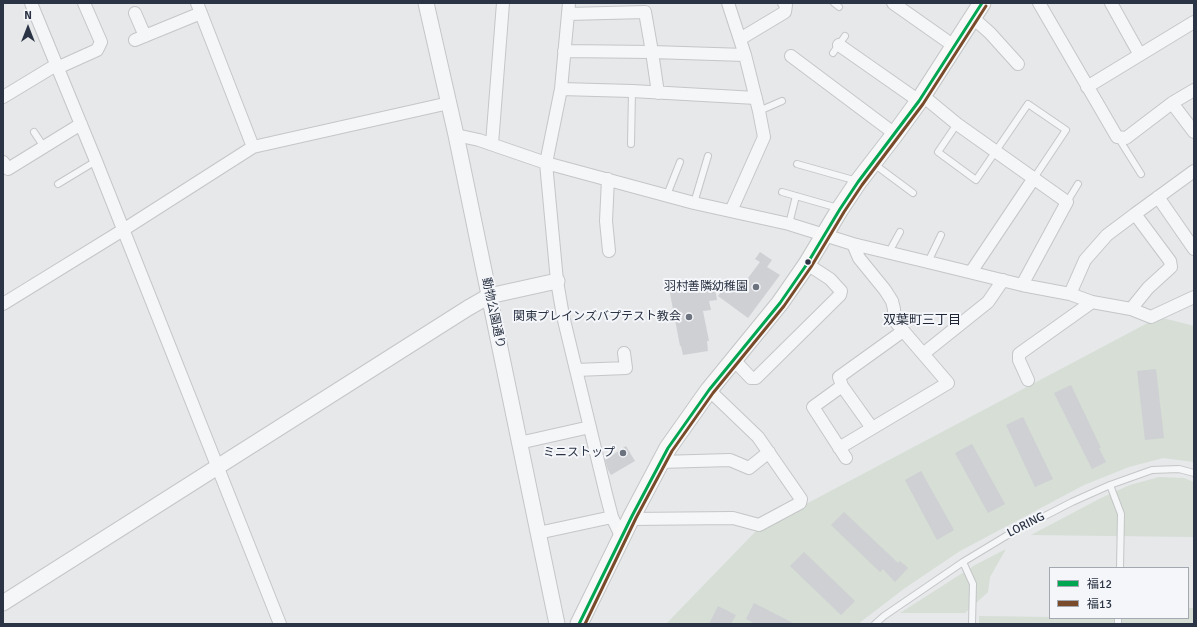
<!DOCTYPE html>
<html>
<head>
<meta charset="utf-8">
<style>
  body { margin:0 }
  #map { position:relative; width:1197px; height:627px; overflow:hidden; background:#e6e8ea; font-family:Signika,"Noto Sans JP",sans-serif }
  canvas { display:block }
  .frame { position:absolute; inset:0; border:4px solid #2b3445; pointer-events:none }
  .legend { position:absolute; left:1049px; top:567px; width:140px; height:52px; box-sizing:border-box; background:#f4f6f9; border:1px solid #a4a8b1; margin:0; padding:5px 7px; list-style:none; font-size:12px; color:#2b3445 }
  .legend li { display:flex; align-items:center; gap:8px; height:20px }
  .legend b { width:20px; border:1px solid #a4a8b1 }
  .north { position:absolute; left:8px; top:8px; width:40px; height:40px; -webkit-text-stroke:3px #f4f6f9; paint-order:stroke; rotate:0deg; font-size:11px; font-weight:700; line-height:16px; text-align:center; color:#2b3445 }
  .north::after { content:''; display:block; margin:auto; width:14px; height:18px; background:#2b3445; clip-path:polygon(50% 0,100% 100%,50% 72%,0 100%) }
</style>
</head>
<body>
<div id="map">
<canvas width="1197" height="627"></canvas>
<div class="frame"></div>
<ul class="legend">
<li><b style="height:5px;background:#00a651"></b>福12</li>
<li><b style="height:5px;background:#7a4b2a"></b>福13</li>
</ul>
<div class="north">N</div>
</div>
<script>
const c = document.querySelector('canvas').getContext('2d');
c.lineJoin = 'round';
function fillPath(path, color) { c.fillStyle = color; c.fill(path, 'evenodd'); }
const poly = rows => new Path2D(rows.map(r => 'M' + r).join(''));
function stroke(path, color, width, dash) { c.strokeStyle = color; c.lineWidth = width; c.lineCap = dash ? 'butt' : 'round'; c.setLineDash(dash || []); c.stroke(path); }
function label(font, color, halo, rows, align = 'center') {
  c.font = font + ' Signika,"Noto Sans JP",sans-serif'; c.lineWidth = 4; c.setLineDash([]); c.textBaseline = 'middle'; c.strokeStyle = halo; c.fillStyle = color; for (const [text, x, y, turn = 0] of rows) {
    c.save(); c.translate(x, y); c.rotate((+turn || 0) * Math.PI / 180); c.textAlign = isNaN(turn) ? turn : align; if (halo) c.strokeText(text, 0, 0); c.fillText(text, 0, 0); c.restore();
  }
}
fillPath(poly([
  [1159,317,1194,326,1194,462,1163,458,1129,467,1084,485,960,551,905,588,858,624,666,624,757,530],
  [1159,477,1184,478,1194,482,1194,537,1031,535,1101,498,1130,485],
  [1006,549,990,577,988,592,965,613,900,613,975,565],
  [1188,608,1194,608,1194,624,979,624,979,616,1050,617,1050,618,1188,618]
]), '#d6ded6');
fillPath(poly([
  [760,252,772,260,767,267,780,275,748,318,718,296,729,282,739,290,760,262,755,259],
  [714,281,717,300,709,301,711,310,703,311,709,341,707,341,708,351,683,355,681,346,680,346,669,288],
  [1156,369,1164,438,1145,440,1137,371],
  [1071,385,1101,448,1099,448,1106,462,1092,469,1054,393],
  [1023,417,1053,479,1035,487,1006,425],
  [972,444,1005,504,988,513,955,453],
  [626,446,635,461,611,475,608,470,605,460],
  [921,471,954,530,937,540,905,480],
  [844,512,898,563,900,561,908,568,895,582,883,569,880,572,831,525],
  [804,552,855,601,841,615,790,566],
  [754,603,795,624,755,624,746,619],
  [718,606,736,615,731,624,709,624]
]), '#ced0d3');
const service = poly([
  [834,3,839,7],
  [833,53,845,36],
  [759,111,782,101],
  [957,124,938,152,976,180,1028,104,1066,130,1034,178],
  [34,132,44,147],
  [1119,137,1121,142,1141,174],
  [631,144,632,91],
  [797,164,857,181],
  [874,164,913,193],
  [58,184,96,161],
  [782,192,838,208],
  [667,195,680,162],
  [1067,202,1078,184],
  [694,203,708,156],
  [789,224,796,196],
  [889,252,900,232],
  [928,262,941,235],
  [1110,485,1121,514,1120,568],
  [963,562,973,584,972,624],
  [875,624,884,616,963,562,1006,536,1072,502,1110,485,1152,470,1179,469,1194,473],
  [1118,624,1118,618]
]);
const minor = poly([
  [31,3,96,161,280,624],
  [197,3,253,147],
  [569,3,561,89,546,163,557,281,563,316,606,494,612,517,622,538],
  [728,3,745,55,759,111,764,137,731,211],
  [893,3,954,46],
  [1039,3,1117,137,1126,138,1172,103,1194,90],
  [1111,3,1140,55],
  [135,13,145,36],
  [568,14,645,12,652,52,658,93],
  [972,17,990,33,1018,64],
  [740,39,785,12,786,5,784,3],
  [135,40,201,13],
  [839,45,919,101],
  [564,51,652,52,745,55],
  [791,56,895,134],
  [57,68,97,50,101,42,84,3],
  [1087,87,1194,22],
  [561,89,632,91,756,98],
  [923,96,957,124,1067,202,1022,285],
  [3,97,56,65],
  [1172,103,1194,132],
  [456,135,479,140,546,163,694,203,789,224,853,244,928,262,1022,285,1070,294,1092,302,1131,309,1151,317,1194,297],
  [492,144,503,3],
  [3,162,8,169,81,124],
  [608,179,606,221,609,251],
  [1158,197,1194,249],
  [1135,214,1194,171],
  [971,272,1034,178],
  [1070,294,1085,260,1107,235,1135,214,1170,261,1171,267,1148,288,1131,309],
  [3,304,123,230,253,147,449,103],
  [923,354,988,302,1003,280],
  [733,359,751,378,756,378,840,295,841,291,830,279,807,264],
  [576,370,626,368,624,353],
  [1028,380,1019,360,1019,354,1092,302],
  [842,386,813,407,846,458],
  [872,428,842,386,839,377,903,331],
  [519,443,590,427],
  [839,448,948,383,894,320,894,309,892,301,885,290,859,258,853,244],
  [660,462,730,460,749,468,769,452],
  [630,519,733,518,759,525,800,503,801,499,758,437,709,390],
  [538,533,612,517]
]);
const tertiary = poly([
  [426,3,456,135,557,624],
  [3,603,468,308,489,296,557,281]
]);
const secondary = poly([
  [579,624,632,516,668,448,709,390,780,303,807,264,840,209,858,182,895,134,919,101,982,3]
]);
stroke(service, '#c4c6c8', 8);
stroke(minor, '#c4c6c8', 14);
stroke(tertiary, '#c4c6c8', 17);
stroke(secondary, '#c4c6c8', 19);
stroke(service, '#f5f6f7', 6);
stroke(minor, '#f5f6f7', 12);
stroke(tertiary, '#f5f6f7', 15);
stroke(secondary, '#f8f8f8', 17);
stroke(poly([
  [579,624,632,516,668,448,709,390,780,303,807,264,840,209,858,182,919,101,982,3]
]), '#00a651', 3);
stroke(poly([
  [585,624,636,518,672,451,713,393,784,306,811,267,844,212,862,185,923,104,986,6]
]), '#7a4b2a', 3);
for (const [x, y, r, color] of [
  [808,262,3.5,"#2b3445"],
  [756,287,4,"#6c737f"],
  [689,317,4,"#6c737f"],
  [623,453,4,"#6c737f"]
]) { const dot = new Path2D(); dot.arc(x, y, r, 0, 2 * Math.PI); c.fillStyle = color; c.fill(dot); stroke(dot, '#f4f6f9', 1.5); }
label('12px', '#2b3445', '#f4f6f9', [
  ["羽村善隣幼稚園",748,287],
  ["関東プレインズバプテスト教会",681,317],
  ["ミニストップ",615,453]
], 'right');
label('12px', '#2b3445', '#f4f6f9', [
  ["動物公園通り",493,313,78],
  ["LORING",1026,525,-27]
]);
label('13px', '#1d2536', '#f4f6f9', [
  ["双葉町三丁目",922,321]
]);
</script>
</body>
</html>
